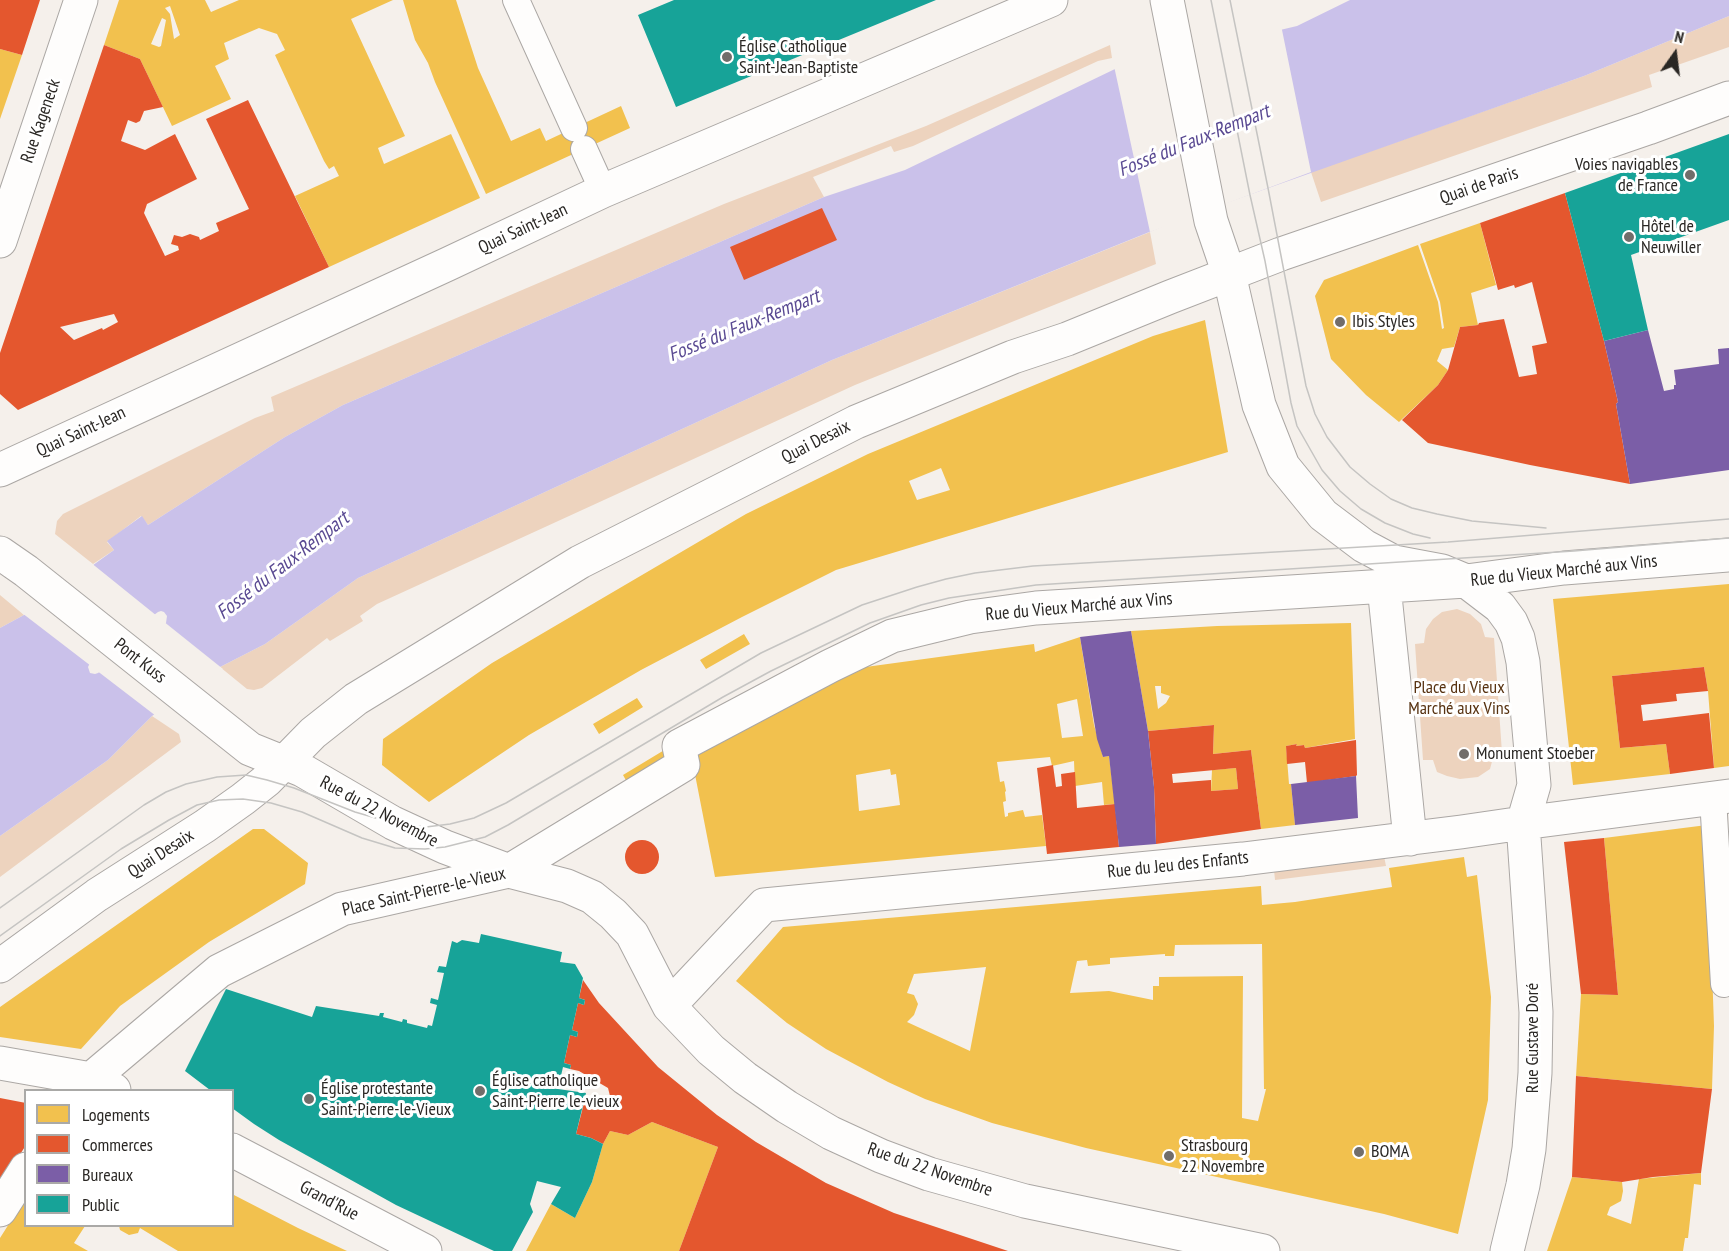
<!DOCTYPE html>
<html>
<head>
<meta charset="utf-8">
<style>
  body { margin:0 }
  #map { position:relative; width:1729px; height:1251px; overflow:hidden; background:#f5f0eb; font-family:"PT Sans Narrow",sans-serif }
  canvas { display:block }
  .legend { position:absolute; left:24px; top:1089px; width:210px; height:138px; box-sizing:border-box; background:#fff; border:2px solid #aaa9a7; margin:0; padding:8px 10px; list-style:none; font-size:18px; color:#2a2724 }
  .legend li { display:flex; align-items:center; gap:12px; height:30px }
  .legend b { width:30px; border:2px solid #aaa9a7 }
  .north { position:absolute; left:1645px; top:24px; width:60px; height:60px; -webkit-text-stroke:4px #fff; paint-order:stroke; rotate:14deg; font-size:16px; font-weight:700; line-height:24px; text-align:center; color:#2a2724 }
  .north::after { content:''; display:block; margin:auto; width:21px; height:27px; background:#2a2724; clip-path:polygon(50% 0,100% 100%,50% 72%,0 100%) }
</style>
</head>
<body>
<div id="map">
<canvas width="1729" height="1251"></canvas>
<ul class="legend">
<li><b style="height:16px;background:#f2c14e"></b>Logements</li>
<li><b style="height:16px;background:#e4572e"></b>Commerces</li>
<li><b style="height:16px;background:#7b5ea7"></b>Bureaux</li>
<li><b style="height:16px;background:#17a398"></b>Public</li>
</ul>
<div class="north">N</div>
</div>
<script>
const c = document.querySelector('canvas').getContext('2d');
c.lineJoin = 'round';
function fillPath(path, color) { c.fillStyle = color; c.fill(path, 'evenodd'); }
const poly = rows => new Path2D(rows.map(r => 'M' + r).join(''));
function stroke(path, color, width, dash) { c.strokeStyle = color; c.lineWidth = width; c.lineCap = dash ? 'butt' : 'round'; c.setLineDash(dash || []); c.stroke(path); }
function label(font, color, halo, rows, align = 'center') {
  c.font = font + ' "PT Sans Narrow",sans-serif'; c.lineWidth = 6; c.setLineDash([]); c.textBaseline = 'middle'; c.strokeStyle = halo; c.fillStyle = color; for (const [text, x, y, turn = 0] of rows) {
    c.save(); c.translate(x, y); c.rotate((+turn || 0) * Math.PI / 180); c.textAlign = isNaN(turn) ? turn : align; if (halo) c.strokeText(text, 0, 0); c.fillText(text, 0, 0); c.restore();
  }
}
fillPath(poly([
  [1729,16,1729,47,1649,75,1652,87,1321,202,1311,172,1584,76],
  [1110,45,1112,58,1098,61,913,146,894,152,891,146,813,177,824,197,343,405,285,437,148,525,141,516,107,542,114,550,93,564,55,534,57,521,63,514,255,418,274,411,271,397,724,204,926,126],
  [1150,232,1156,264,855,385,377,604,360,616,363,621,330,641,327,638,262,688,254,690,247,689,220,667,265,644,358,578,832,360],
  [0,595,24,615,0,628],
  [1457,609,1470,614,1481,624,1485,637,1494,638,1502,753,1494,754,1490,769,1478,777,1460,779,1447,776,1437,772,1433,760,1423,760,1415,644,1424,643,1426,629,1433,619,1442,612],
  [152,716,179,734,181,742,0,877,0,836,108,760],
  [1384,856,1386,866,1275,880,1274,870]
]), '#edd3be');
fillPath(poly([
  [1350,0,1729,0,1729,16,1584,76,1184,218,832,360,358,578,265,644,220,667,152,716,108,760,0,836,0,628,24,615,114,550,107,541,142,516,148,525,285,437,343,405,824,197,905,170,1115,69,1297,26],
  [161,611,164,612,167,616,166,623,98,673,95,674,90,673,88,667,90,663,158,612]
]), '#cac1ea');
fillPath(poly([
  [1281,25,1311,172,1150,232,1114,66],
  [90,562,157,616,91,666,22,613],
  [163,621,223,669,156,716,96,670]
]), '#f5f0eb');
fillPath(poly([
  [119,0,205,0,211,12,239,0,393,0,351,19,405,136,378,148,384,164,451,134,480,198,329,267,295,196,339,176,334,166,329,169,324,161,275,55,285,50,277,34,259,28,224,43,229,59,215,66,231,99,172,126,140,59,104,45],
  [170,6,180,35,174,39,170,14,165,8],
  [162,18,166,20,161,46,159,47,151,44],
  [403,0,456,0,478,68,511,141,540,128,546,141,621,106,630,128,486,194,435,82,428,63,415,40],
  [0,49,22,55,0,119],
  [1480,223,1496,285,1471,293,1478,325,1460,327,1454,347,1442,349,1437,361,1448,370,1438,385,1399,422,1366,395,1331,359,1315,296,1324,280,1418,245,1438,302,1442,329,1444,328,1440,302,1420,244],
  [1205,320,1228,452,836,570,742,617,641,670,529,735,429,802,382,765,383,739,492,663,746,514,868,454,1153,336],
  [941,468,950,490,917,500,909,481],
  [1729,584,1729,766,1714,768,1708,691,1704,667,1612,676,1620,748,1666,744,1670,774,1573,785,1553,599],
  [1351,623,1355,739,1305,748,1304,745,1296,746,1297,744,1286,746,1289,784,1291,784,1295,825,1261,829,1251,750,1213,754,1214,725,1148,731,1131,631,1217,626],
  [1155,686,1161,686,1161,693,1170,696,1166,703,1158,709],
  [744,634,750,644,706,669,700,660],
  [1080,637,1094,725,1103,757,1109,756,1115,804,1104,805,1102,782,1075,786,1074,761,1052,766,1050,757,997,762,1000,782,1004,781,1006,791,1005,792,1006,801,1003,802,1005,817,1008,816,1008,813,1023,810,1025,817,1042,815,1046,846,715,877,691,754,851,669,1034,644,1035,652],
  [1077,699,1083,736,1062,738,1057,704],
  [890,769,891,775,896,774,900,805,859,811,856,775],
  [637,698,643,707,599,734,593,724],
  [666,749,672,758,628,784,623,775],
  [1236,768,1238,789,1211,791,1212,770],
  [1707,825,1714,1026,1712,1089,1576,1076,1581,994,1618,995,1604,838],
  [253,829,264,829,308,863,305,884,209,942,120,1006,81,1049,0,1037,0,1007],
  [1464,857,1467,877,1477,875,1491,997,1488,1100,1458,1234,1384,1214,1086,1148,992,1123,925,1099,888,1082,826,1049,787,1023,736,981,783,927,1261,886,1262,905,1295,902,1392,887,1389,868],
  [1262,944,1264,1089,1266,1089,1258,1121,1242,1118,1243,976,1159,977,1159,986,1153,986,1153,1000,1109,991,1070,993,1077,961,1087,960,1088,966,1110,964,1110,958,1165,954,1165,956,1174,956,1175,945],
  [986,967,970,1051,907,1022,914,1015,918,1004,914,995,907,993,914,974],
  [652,1122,718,1147,679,1251,526,1251,551,1204,575,1218,592,1182,603,1144,610,1131,628,1135],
  [1701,1173,1701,1185,1694,1184,1688,1238,1685,1238,1683,1251,1547,1251,1572,1177,1622,1182,1623,1191,1621,1201,1610,1207,1607,1215,1631,1224,1639,1179],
  [232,1194,298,1228,347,1251,178,1251,140,1228,138,1233,129,1235,120,1230,119,1226,232,1226],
  [26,1197,26,1226,85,1226,74,1243,88,1251,0,1251,0,1238]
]), '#f2c14e');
fillPath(poly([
  [0,0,40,0,22,55,0,49],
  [104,45,140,59,163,107,144,111,140,121,136,123,128,120,121,141,145,150,175,134,197,179,147,204,144,213,165,256,179,250,178,246,171,244,174,235,182,237,190,234,199,237,200,240,219,231,216,223,249,209,206,119,248,100,329,267,18,410,0,394,0,353],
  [114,314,118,322,103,330,102,328,74,340,60,327],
  [1565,193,1604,341,1618,402,1616,404,1630,484,1530,465,1428,443,1402,420,1438,385,1448,370,1460,327,1478,325,1479,323,1504,319,1519,377,1537,374,1532,346,1547,343,1532,282,1515,288,1514,285,1498,290,1480,223],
  [822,208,837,240,744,280,730,247],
  [1704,667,1708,691,1676,694,1677,701,1641,705,1643,721,1709,713,1714,768,1670,774,1666,744,1620,748,1612,676],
  [1214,725,1213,754,1251,750,1261,829,1156,844,1154,787,1148,731],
  [1236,768,1238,789,1211,791,1211,780,1173,783,1172,774],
  [1356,740,1357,775,1356,776,1307,783,1305,762,1287,764,1286,746,1297,744,1296,746,1304,745,1305,748],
  [1053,765,1056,787,1062,786,1061,774,1075,772,1077,808,1115,804,1119,847,1047,854,1037,768],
  [1604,838,1618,995,1581,994,1564,842],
  '625 857a17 17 0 1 1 34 0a17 17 0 1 1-34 0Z',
  [583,980,599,1003,658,1067,717,1115,756,1142,826,1183,894,1213,1008,1251,679,1251,718,1147,652,1122,628,1135,610,1131,603,1144,591,1138,576,1134,584,1103,601,1106,612,1104,608,1088,579,1071,570,1069,571,1065,564,1063,570,1035,577,1037,578,1032,572,1030,578,1003,584,1005,585,1000,579,998],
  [1576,1076,1712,1089,1701,1173,1653,1177,1622,1182,1572,1177],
  [0,1098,26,1103,26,1145,0,1186]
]), '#e4572e');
fillPath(poly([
  [1648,330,1664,391,1674,389,1674,385,1676,385,1674,370,1719,364,1718,349,1729,348,1729,470,1630,484,1616,404,1618,402,1604,341],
  [1131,631,1148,731,1154,787,1156,844,1119,847,1109,756,1103,757,1097,739,1080,637],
  [1356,776,1358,818,1295,825,1291,784]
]), '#7b5ea7');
fillPath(poly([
  [674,0,936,0,676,107,638,15],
  [1729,134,1729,220,1631,255,1648,330,1604,341,1565,193],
  [481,934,562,952,560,962,575,964,583,978,579,998,585,1000,584,1005,578,1003,572,1030,578,1032,577,1037,570,1035,564,1063,571,1065,570,1069,563,1067,558,1089,586,1093,576,1134,591,1138,603,1144,592,1182,575,1218,551,1204,561,1187,537,1181,530,1204,533,1212,512,1251,494,1251,396,1205,279,1140,254,1124,232,1108,232,1090,210,1090,185,1071,226,989,312,1017,316,1006,379,1016,380,1013,384,1013,383,1017,402,1022,403,1019,407,1020,407,1023,427,1028,428,1025,432,1026,437,1005,430,1003,431,998,438,1000,444,973,437,972,439,966,446,967,452,941,457,943,462,940,479,943]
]), '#17a398');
const lane = poly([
  [516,0,574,128],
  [584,149,603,191],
  [1713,798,1724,984]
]);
const street = poly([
  [1167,0,1211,221,1229,274,1259,405,1283,466,1323,515,1364,546,1394,562,1442,571,1466,581,1500,607,1511,622,1518,638,1523,662,1534,785,1523,823,1536,1012,1535,1073,1529,1149,1523,1185,1507,1251],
  [0,241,81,0],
  [0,553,26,571,250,749,302,770,393,823,445,847,509,871,567,886,592,897,613,914,632,934,669,1006,711,1050,745,1078,787,1107,831,1133,881,1156,929,1174,1025,1201,1263,1251],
  [1384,586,1410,839],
  [0,966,97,895,205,826,243,799,267,780,313,733,356,699,580,562,856,422,1013,357,1067,339,1170,297,1281,254,1648,128,1729,98],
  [669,1006,764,905,1243,859,1461,832,1523,823,1729,796],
  [0,1063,91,1079,114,1090],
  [80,1090,91,1079,219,971,342,909,509,871,683,765,679,746,830,666,892,636,970,617,1036,608,1466,581,1564,568,1729,555],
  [232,1150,425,1251],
  [0,1210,26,1169]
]);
const secondary = poly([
  [0,470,448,264,603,191,1051,0]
]);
stroke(lane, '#aba7a4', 28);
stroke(street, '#aba7a4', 35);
stroke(secondary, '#aba7a4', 35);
stroke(lane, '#fefdfc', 26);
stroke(street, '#fefdfc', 33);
stroke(secondary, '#fefdfc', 33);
stroke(poly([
  [1211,0,1250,195,1265,261,1291,403,1297,426,1322,470,1340,491,1361,509,1385,523,1413,534,1430,538],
  [1230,0,1268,188,1306,386,1315,414,1327,437,1350,467,1370,484,1391,499,1412,508,1437,514,1472,521,1546,528],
  [0,908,144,805,166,792,186,784,217,777,246,775,267,780,294,788,355,812,393,823,426,827,450,824,474,818,506,803,761,653,862,605,917,587,946,579,975,573,1033,566,1448,542,1729,519],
  [0,936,121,849,169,820,197,805,219,800,243,799,271,803,302,812,362,838,395,848,425,849,445,847,485,837,508,825,723,697,771,671,870,623,921,605,949,598,1036,585,1574,551,1729,538]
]), '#c5c4c2', 1.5);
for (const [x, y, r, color] of [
  [727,57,6,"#716d6a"],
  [1690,175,6,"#716d6a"],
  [1629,237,6,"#716d6a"],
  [1340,322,6,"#716d6a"],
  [1464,754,6,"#716d6a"],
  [480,1091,6,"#716d6a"],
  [309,1099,6,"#716d6a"],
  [1359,1152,6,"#716d6a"],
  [1169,1156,6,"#716d6a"]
]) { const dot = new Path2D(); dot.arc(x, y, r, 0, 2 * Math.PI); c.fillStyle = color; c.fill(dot); stroke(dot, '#fff', 2); }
label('18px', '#2a2724', '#fff', [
  ["Église Catholique",739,47],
  ["Saint-Jean-Baptiste",739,68],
  ["Voies navigables",1678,165,"right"],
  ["de France",1678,186,"right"],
  ["Hôtel de",1641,227],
  ["Neuwiller",1641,248],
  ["Ibis Styles",1352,322],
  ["Monument Stoeber",1476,754],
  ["Église catholique",492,1081],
  ["Saint-Pierre le-vieux",492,1102],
  ["Église protestante",321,1089],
  ["Saint-Pierre-le-Vieux",321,1110],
  ["Strasbourg",1181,1146],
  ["22 Novembre",1181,1167],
  ["BOMA",1371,1152]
], 'left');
label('18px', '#2a2724', '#fff', [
  ["Rue Kageneck",41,121,-71],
  ["Quai de Paris",1479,186,-19],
  ["Quai Saint-Jean",523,229,-25],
  ["Quai Saint-Jean",81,432,-25],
  ["Quai Desaix",816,442,-27],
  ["Rue du Vieux Marché aux Vins",1564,571,-6],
  ["Rue du Vieux Marché aux Vins",1079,607,-5],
  ["Pont Kuss",140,661,38],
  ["Rue du 22 Novembre",379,812,28],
  ["Quai Desaix",161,854,-33],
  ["Rue du Jeu des Enfants",1178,865,-6],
  ["Place Saint-Pierre-le-Vieux",424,892,-13],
  ["Rue Gustave Doré",1533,1038,-90],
  ["Rue du 22 Novembre",930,1170,19],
  ["Grand'Rue",329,1201,28]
]);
label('18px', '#573211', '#fff', [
  ["Place du Vieux",1459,688],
  ["Marché aux Vins",1459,709]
]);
label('italic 20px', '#594992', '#fff', [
  ["Fossé du Faux-Rempart",1194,141,-22],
  ["Fossé du Faux-Rempart",744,326,-22],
  ["Fossé du Faux-Rempart",283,566,-38]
]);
</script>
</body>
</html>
